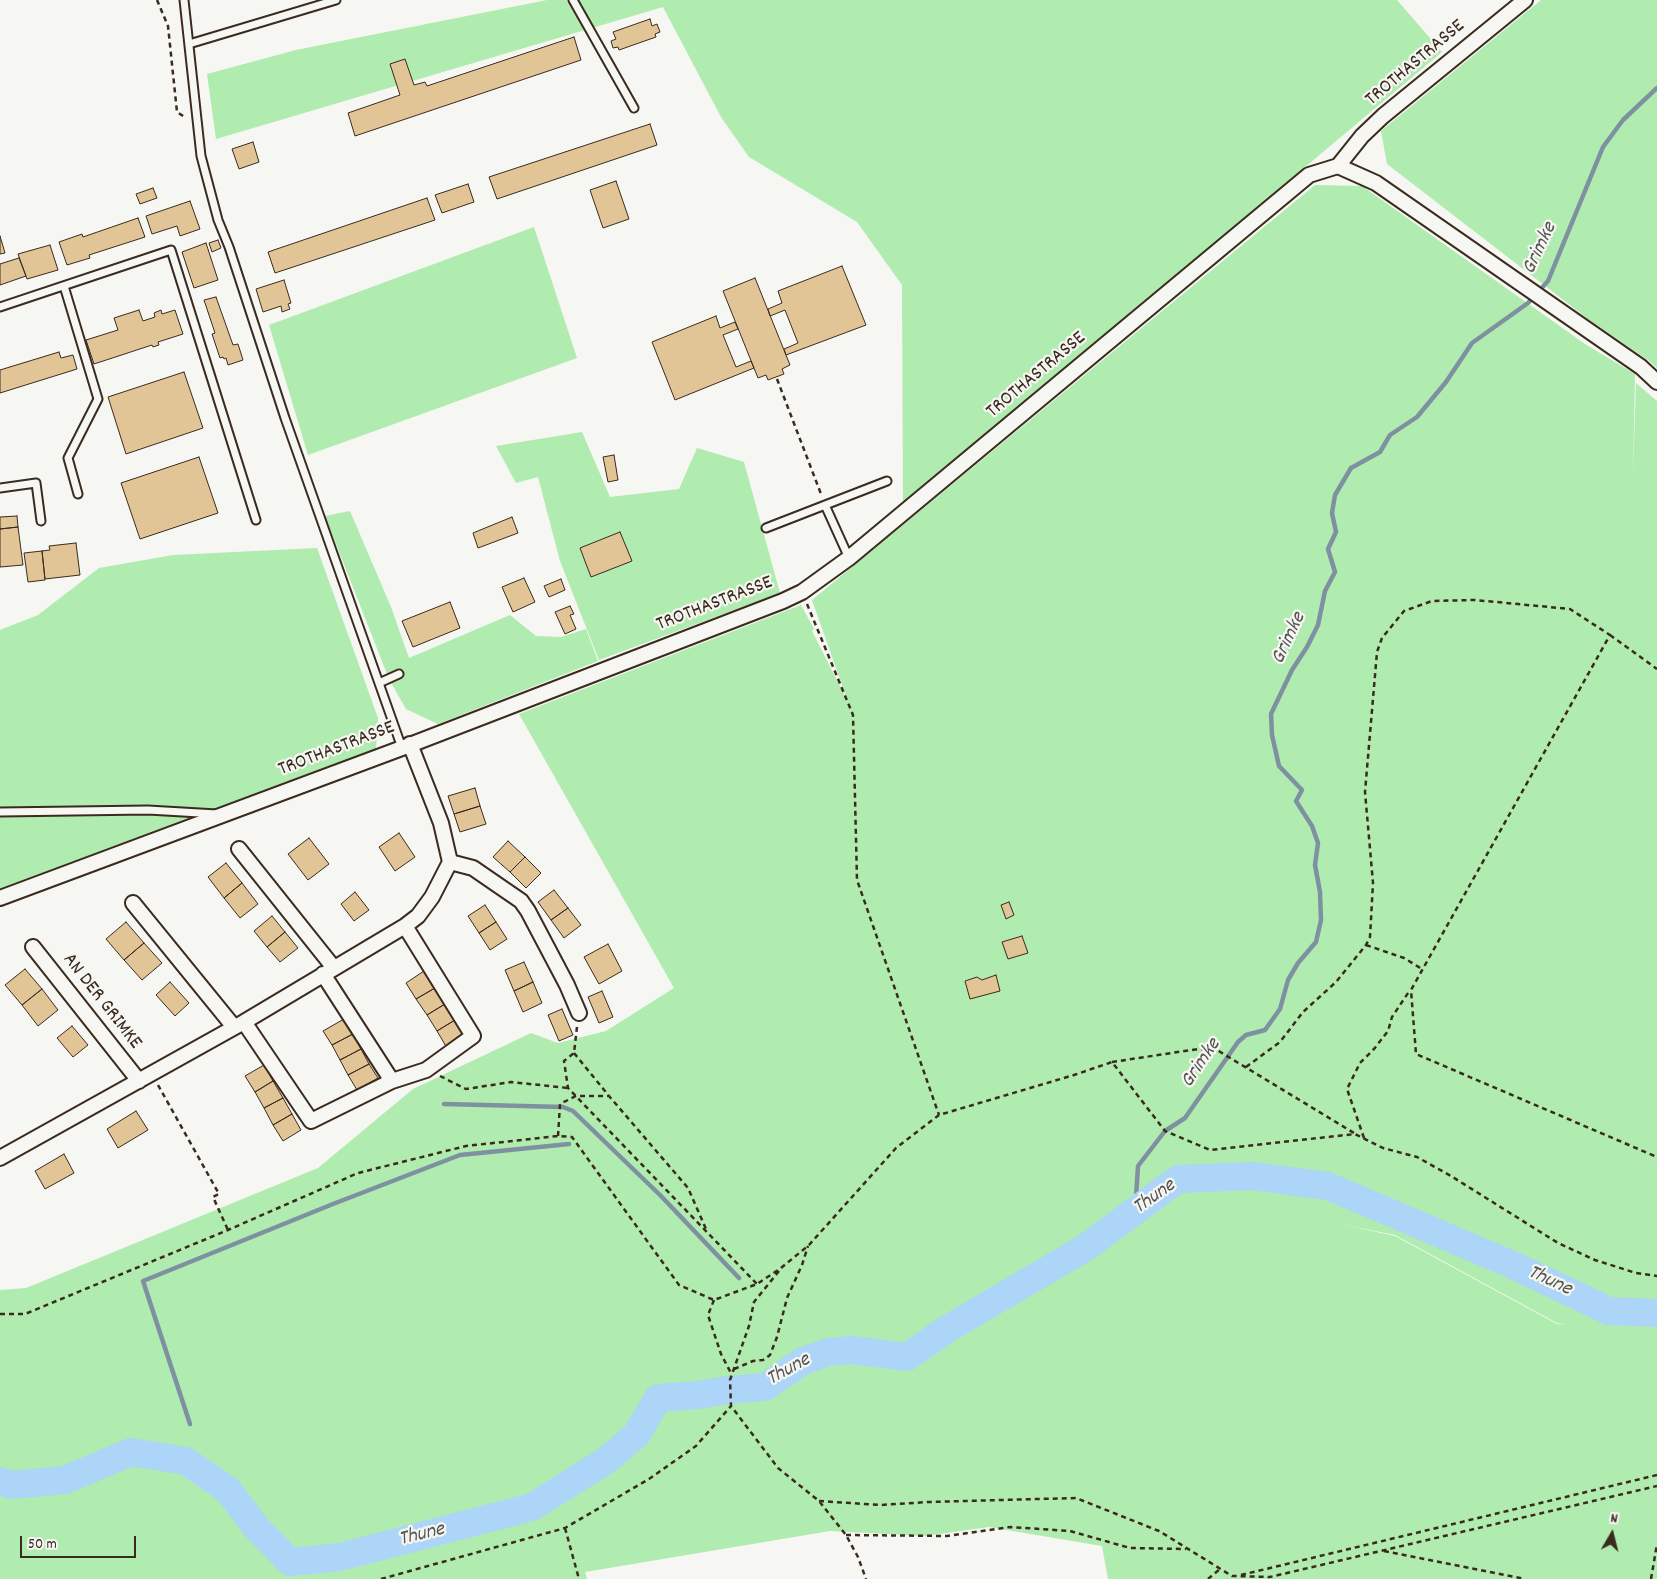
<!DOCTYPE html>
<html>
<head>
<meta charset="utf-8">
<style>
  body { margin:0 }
  #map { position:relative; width:1657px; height:1579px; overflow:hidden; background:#f6f6f2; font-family:Dekko,sans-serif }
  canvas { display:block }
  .north { position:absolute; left:1587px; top:1509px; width:50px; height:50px; -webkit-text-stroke:4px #f6f6f2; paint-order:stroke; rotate:8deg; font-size:14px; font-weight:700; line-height:20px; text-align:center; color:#3b2a1e }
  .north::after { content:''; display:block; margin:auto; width:18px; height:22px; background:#3b2a1e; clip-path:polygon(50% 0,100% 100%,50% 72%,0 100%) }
  .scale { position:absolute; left:20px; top:1536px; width:116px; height:22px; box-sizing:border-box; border:2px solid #3b2a1e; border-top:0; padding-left:6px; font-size:15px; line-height:18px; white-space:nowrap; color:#3b2a1e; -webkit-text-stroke:4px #f6f6f2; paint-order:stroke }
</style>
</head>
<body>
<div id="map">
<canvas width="1657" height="1579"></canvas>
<div class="north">N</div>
<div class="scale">50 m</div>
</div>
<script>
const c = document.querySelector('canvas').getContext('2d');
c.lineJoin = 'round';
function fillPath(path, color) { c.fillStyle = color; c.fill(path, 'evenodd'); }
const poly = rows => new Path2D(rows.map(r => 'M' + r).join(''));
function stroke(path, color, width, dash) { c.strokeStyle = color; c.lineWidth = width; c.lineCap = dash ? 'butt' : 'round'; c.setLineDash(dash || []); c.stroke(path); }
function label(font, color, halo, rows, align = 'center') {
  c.font = font + ' Dekko,sans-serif'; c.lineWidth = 4.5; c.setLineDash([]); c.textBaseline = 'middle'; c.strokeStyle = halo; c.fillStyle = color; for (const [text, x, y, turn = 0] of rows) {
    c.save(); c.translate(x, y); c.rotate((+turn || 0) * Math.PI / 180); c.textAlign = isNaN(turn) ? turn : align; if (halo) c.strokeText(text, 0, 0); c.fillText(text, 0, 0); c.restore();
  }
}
fillPath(poly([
  [547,0,1397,0,1442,52,903,505,902,285,857,222,749,157,721,117,663,7,216,139,207,74,296,50],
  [1541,0,1657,0,1657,368,1648,360,1588,319,1387,164,1381,131],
  [1315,185,1362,186,1585,344,1635,374,1633,479,1636,383,1657,401,1657,1579,1108,1579,1102,1546,989,1527,925,1536,830,1531,585,1572,587,1579,0,1579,0,1290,26,1288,318,1168,413,1089,531,1033,558,1043,606,1031,674,988,519,714,801,605,814,629,812,631,848,702,812,600],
  [1340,1224,1395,1235,1557,1323,1565,1325,1557,1324,1395,1236],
  [534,227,577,358,308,455,269,325],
  [582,432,610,497,679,489,697,448,744,462,780,593,599,660,560,561,538,477,516,483,496,446],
  [350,511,391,607,409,658,510,615,536,636,561,637,586,629,598,661,438,724,406,709,389,679,325,516],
  [317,548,378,718,376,749,0,890,0,630,38,615,99,568,173,555]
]), '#b0ebb0');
stroke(poly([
  [444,1104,563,1107,573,1111,661,1196,739,1278],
  [1135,1213,1138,1166,1165,1131,1185,1118,1238,1042,1246,1035,1265,1030,1280,1009,1288,980,1298,963,1316,942,1321,920,1320,892,1315,865,1318,843,1312,826,1296,801,1302,790,1279,766,1272,735,1271,714,1292,670,1307,647,1318,625,1325,591,1335,572,1328,549,1336,532,1332,513,1335,495,1351,468,1380,452,1390,435,1417,417,1446,382,1472,343,1528,303,1548,281,1603,147,1623,120,1657,88],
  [190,1424,143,1281,333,1204,460,1155,569,1144]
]), '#7f91a0', 4.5);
stroke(poly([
  [0,1481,11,1485,65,1480,131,1452,186,1461,228,1490,256,1527,290,1562,340,1557,532,1507,607,1460,637,1434,658,1398,698,1395,727,1390,765,1387,803,1361,829,1352,852,1350,907,1357,947,1329,1085,1248,1178,1179,1252,1176,1328,1186,1515,1266,1609,1311,1657,1313]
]), '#acd5f7', 28);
const building = poly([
  [650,19,652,26,657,24,660,32,655,34,656,37,619,50,618,47,613,48,611,41,616,39,613,32,650,19],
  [574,37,581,60,355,136,348,113,400,95,390,64,405,59,414,85,425,82,427,86,574,37],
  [650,124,657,145,497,199,489,177,650,124],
  [253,142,259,162,239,169,232,149,253,142],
  [616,181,629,219,603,228,590,190,616,181],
  [468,184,474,202,442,213,435,195,468,184],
  [153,188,157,198,140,204,136,194,153,188],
  [427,198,435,220,275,273,268,252,427,198],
  [190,201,200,229,180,236,177,226,152,234,146,216,190,201],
  [138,218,145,237,89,255,90,258,67,265,59,242,82,234,83,237,138,218],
  [0,236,5,253,0,254,0,236],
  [218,240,221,248,212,252,209,243,218,240],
  [206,243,218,280,194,288,182,252,206,243],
  [50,245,58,270,27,279,18,254,50,245],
  [19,258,26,276,0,285,0,264,19,258],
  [842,266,866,325,786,355,784,349,798,343,785,310,770,316,768,309,782,303,778,291,842,266],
  [755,278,790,365,782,369,784,374,768,380,766,375,758,378,723,291,755,278],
  [284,280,291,303,288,304,290,309,282,312,281,306,263,312,256,289,284,280],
  [216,297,233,345,238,344,243,360,228,365,226,358,224,359,223,357,220,358,212,334,215,333,204,300,216,297],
  [139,310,143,321,155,317,154,313,161,310,162,314,175,310,183,334,158,342,159,345,153,347,152,345,94,364,86,340,118,330,114,318,139,310],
  [716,316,720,328,735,322,738,329,723,335,736,367,751,361,754,368,675,400,652,342,716,316],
  [59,352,61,358,73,355,77,369,0,393,0,370,59,352],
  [184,372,203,428,126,454,108,397,184,372],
  [614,455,618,480,608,482,603,457,614,455],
  [199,457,218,513,140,539,121,483,199,457],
  [17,516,18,527,0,529,0,517,17,516],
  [512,517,518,533,478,548,473,533,512,517],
  [18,527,23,565,0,567,0,529,18,527],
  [620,532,632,561,591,577,580,548,620,532],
  [76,543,80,575,45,579,42,551,50,550,49,546,76,543],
  [42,551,45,580,28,582,24,553,42,551],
  [524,578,535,602,513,612,502,587,524,578],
  [561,579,565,590,549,597,544,586,561,579],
  [450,602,460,628,413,647,402,621,450,602],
  [570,606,574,614,570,615,576,629,565,634,555,612,570,606],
  [475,788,480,806,454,814,448,796,475,788],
  [480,806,486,824,460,832,454,814,480,806],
  [399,833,415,857,395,871,379,847,399,833],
  [309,838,329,864,308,880,288,854,309,838],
  [508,841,525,857,510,872,493,857,508,841],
  [525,857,541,873,526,888,510,872,525,857],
  [226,863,242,883,224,898,208,877,226,863],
  [242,883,258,904,240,918,224,898,242,883],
  [554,890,568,908,551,920,538,902,554,890],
  [355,892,369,910,354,921,341,904,355,892],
  [1009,902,1014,915,1006,919,1001,905,1009,902],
  [485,905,496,922,479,933,468,916,485,905],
  [568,908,581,925,564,938,551,920,568,908],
  [272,916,285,932,267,947,254,931,272,916],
  [126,922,144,943,124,960,106,939,126,922],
  [496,922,507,939,490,950,479,933,496,922],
  [285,932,298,948,280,962,267,947,285,932],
  [1022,936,1028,953,1008,959,1002,942,1022,936],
  [144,943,162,963,142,980,124,960,144,943],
  [608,944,622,971,599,984,584,957,608,944],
  [524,962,533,982,514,991,505,970,524,962],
  [25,969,42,989,22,1005,5,985,25,969],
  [424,971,435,988,416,999,406,983,424,971],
  [996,975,1000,991,970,999,965,981,977,977,982,980,996,975],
  [170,982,189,1003,175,1016,156,995,170,982],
  [533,982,542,1003,523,1012,514,991,533,982],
  [435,988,445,1004,427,1015,416,999,435,988],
  [42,989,58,1010,38,1026,22,1005,42,989],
  [602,991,613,1017,599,1023,588,997,602,991],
  [445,1004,455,1020,437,1031,427,1015,445,1004],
  [562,1009,573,1035,559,1041,548,1015,562,1009],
  [344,1019,353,1034,332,1045,323,1031,344,1019],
  [455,1020,466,1036,447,1048,437,1031,455,1020],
  [72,1026,88,1045,73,1057,57,1038,72,1026],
  [353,1034,361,1049,340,1060,332,1045,353,1034],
  [361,1049,369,1064,348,1075,340,1060,361,1049],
  [369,1064,378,1078,357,1090,348,1075,369,1064],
  [264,1065,273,1081,255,1092,245,1076,264,1065],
  [273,1081,283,1098,264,1108,255,1092,273,1081],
  [283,1098,292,1114,273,1125,264,1108,283,1098],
  [136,1111,148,1130,118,1148,107,1129,136,1111],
  [292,1114,301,1130,283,1141,273,1125,292,1114],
  [64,1154,74,1173,45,1189,35,1171,64,1154]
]);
fillPath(building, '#e2c596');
stroke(building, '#3b2a1e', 1);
const lane = poly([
  [184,0,201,156,218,220,229,247,285,418,402,748],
  [573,0,634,108],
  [189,44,336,0],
  [64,286,98,399,68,458,78,494],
  [0,307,171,250,256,520],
  [0,488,36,483,41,521],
  [825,505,849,558],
  [766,528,887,481],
  [379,683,399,674],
  [0,812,148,810,217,814]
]);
const street = poly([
  [1338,166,1376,183,1641,367,1657,382],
  [239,849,334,968],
  [450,862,473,868,521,901,528,911,567,985,579,1013],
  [0,898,402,748,783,601,802,592,849,558,1309,175,1338,166,1362,136,1383,116,1525,0],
  [133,903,234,1027],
  [33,947,139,1081],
  [323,974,392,1081],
  [244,1022,311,1121,392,1081,426,1070,473,1036,405,926],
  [0,1158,244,1022,405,926,418,916,432,897,450,862,441,823,410,744]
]);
stroke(lane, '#3b2a1e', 11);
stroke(street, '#3b2a1e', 18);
stroke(poly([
  [157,0,168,26,177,112,186,118],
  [777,379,821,494],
  [807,604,853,715,857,880,939,1115],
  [1610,635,1657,669],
  [1366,945,1404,958,1422,969],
  [577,1027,574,1053,564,1061,568,1088,757,1284],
  [574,1053,609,1096,688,1188,706,1229],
  [1112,1062,1198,1049,1217,1050,1354,1133],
  [1246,1067,1280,1042,1303,1012,1336,982,1366,945,1370,937,1373,883,1365,792,1377,652,1382,638,1404,611,1432,601,1475,600,1570,609,1610,635,1411,990,1416,1054,1657,1157],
  [440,1076,466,1089,511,1082,568,1088],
  [158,1085,219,1194,213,1197,228,1230],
  [558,1136,560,1104,576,1096,609,1096],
  [1364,1138,1347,1089,1360,1063,1374,1049,1388,1031,1392,1017,1410,990],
  [779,1271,754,1302,749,1326,730,1380,731,1406,778,1468,819,1501,846,1535,858,1557,866,1579],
  [714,1300,708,1315,721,1354,732,1375],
  [0,1314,25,1314,228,1230,358,1173,466,1146,558,1136,572,1137,679,1285,714,1300,757,1284,781,1268,809,1245,896,1148,939,1115,1074,1075,1112,1062,1165,1131,1210,1150,1355,1134,1383,1148,1417,1157,1451,1176,1558,1243,1595,1260,1636,1273,1657,1276],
  [734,1369,753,1361,763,1360,770,1355,777,1337,787,1298,802,1265,808,1246],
  [819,1501,880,1505,928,1502,1076,1498,1159,1531,1232,1576,1270,1577,1657,1486],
  [565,1528,579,1579],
  [846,1535,947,1536,1010,1527,1070,1531,1130,1548,1186,1549],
  [1384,1551,1525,1579],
  [1241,1575,1657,1475],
  [381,1579,565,1528,649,1479,696,1446,731,1406],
  [1208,1579,1220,1569],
  [1651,1579,1657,1544]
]), '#3b2a1e', 2.5, [5, 4]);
stroke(lane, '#f6f6f2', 7);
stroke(street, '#f6f6f2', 14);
label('20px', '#3b2a1e', '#f6f6f2', [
  ["TROTHASTRASSE",1416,64,-40],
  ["TROTHASTRASSE",1037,376,-40],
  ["TROTHASTRASSE",715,605,-21],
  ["TROTHASTRASSE",337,750,-21],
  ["AN DER GRIMKE",101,1002,52]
]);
label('italic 21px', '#575554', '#f6f6f2', [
  ["Grimke",1541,249,-65],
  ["Grimke",1290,639,-65],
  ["Grimke",1202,1064,-56],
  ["Thune",1155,1198,-35],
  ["Thune",1549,1282,25],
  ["Thune",789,1371,-29],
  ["Thune",422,1536,-14]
]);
</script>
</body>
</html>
